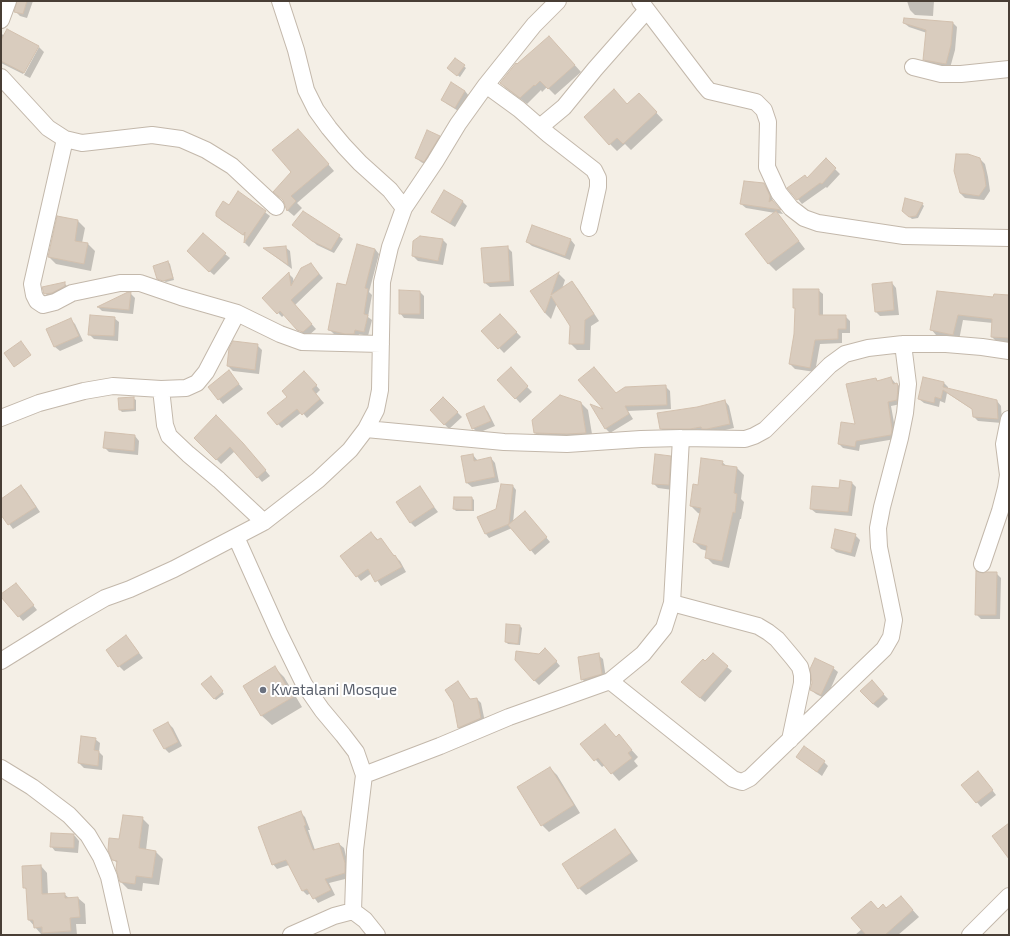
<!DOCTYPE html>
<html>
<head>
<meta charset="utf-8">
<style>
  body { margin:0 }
  #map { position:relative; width:1010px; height:936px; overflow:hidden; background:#f4efe6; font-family:"Exo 2",sans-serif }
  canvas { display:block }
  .frame { position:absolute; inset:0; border:2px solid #483e35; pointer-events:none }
</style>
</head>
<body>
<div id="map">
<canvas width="1010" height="936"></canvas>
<div class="frame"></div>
</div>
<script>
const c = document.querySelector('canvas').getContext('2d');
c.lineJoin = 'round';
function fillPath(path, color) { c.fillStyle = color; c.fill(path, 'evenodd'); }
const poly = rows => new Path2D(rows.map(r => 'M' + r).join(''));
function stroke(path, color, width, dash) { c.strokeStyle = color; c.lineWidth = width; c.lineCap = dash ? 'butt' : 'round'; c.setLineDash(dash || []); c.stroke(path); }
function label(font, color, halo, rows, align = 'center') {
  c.font = font + ' "Exo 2",sans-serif'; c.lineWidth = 4; c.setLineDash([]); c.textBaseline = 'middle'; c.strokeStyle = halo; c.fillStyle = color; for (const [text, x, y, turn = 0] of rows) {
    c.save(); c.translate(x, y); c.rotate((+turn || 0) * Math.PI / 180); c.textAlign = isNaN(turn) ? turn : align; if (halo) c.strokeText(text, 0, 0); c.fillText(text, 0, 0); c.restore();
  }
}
fillPath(poly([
  [18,1,33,1,27,18,20,16,15,11],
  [907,1,934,1,933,16,915,15,910,10],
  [904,23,953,23,957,27,955,50,950,68,928,64,924,59,927,33,909,27],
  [1,34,39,47,37,47,23,74,1,63],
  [555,43,581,72,555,95,547,87,542,92,541,90,527,104,507,89,501,83,517,66],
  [39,47,44,52,30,78,24,75],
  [455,59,466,68,460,77,451,70],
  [465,91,469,96,460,112,447,104,442,100],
  [639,94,663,120,631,150,625,144,617,151,610,144],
  [304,136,334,171,297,203,302,208,294,216,287,210,284,200],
  [439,137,444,141,428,166,421,162,416,158],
  [980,159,985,164,988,177,990,191,984,200,965,198,960,193],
  [826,160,840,174,827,188,826,187,802,204,789,188,807,179],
  [764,184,768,189,774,203,783,214,776,213,783,220,805,249,776,271,769,264,747,235,775,213,746,208,741,204],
  [238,192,270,216,249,247,245,243,246,237,222,221,217,216,229,206],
  [462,201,467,206,455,227,437,216,433,212],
  [922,204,924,206,918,218,912,219,903,211],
  [58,217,78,221,85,228,82,243,88,244,95,251,91,271,56,264,49,257],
  [297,228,339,236,343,239,334,253,317,245],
  [443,240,447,244,443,265,418,261,413,256],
  [571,240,575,245,570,260,532,246,527,242],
  [285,247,290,251,292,269,265,249],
  [507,247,512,252,514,286,490,287,485,283],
  [375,249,379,254,369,292,372,295,368,317,372,320,368,336,359,334,358,338,351,338,334,334,329,329,347,286],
  [225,254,230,258,214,275,192,256],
  [168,262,170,264,174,280,166,282,158,278],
  [315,269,323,278,295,305,316,329,308,336,303,334,285,314,282,317,264,298,289,274,293,278,294,283],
  [559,274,565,280,562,289,572,282,578,289,599,321,591,326,590,350,577,350,570,343,571,326,557,303,551,319,545,313,532,291],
  [64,283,69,288,50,299,46,294,44,288],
  [892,283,896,288,899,315,880,316,876,312],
  [818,290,823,294,823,316,845,316,850,321,850,333,842,333,842,343,820,344,815,372,795,369,790,364],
  [420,292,424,296,424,319,404,318,400,313],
  [938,293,994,298,1009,296,1009,343,998,343,992,337,993,323,963,320,959,340,936,335,931,329],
  [131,294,135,298,133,314,102,311,98,307],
  [500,315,521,337,504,353,483,331],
  [114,318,119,322,118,341,94,339,89,334],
  [71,320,75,324,83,341,60,351,55,347,48,330],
  [257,345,262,350,259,374,233,371,228,366],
  [510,369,532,392,520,403,499,380],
  [229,372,243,389,223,404,209,387],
  [308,376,320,390,316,394,324,403,307,418,302,412,282,428,278,424,288,397],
  [891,378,896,384,897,384,901,388,901,404,891,406,896,434,895,439,860,445,859,451,843,448,839,444,857,426,876,379,878,381],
  [944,383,948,387,948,390,997,401,1001,406,1002,423,978,421,974,417,973,410,947,393,945,403,940,401,939,407,924,403,919,399],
  [665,386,670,391,671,409,628,411,633,419,610,433,606,429,592,406,606,411,616,394],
  [133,398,136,400,136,411,122,412,120,410,119,399],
  [443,398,462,417,449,429,431,410],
  [725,401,729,406,734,428,712,433,666,433,661,429,697,408],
  [580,402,588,410,593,440,542,440,535,433],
  [484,407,488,412,495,426,478,433,473,428],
  [135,436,139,441,138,455,109,452,104,447],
  [196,438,248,449,270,476,262,482,235,451,221,464],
  [473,455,478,461,491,458,495,463,499,482,472,487,467,483],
  [670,457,675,461,673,490,658,488,653,483],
  [722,462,728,467,737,468,744,475,741,499,744,502,741,519,740,519,729,568,713,564,706,557,707,551,701,549,694,542,701,514,698,513,691,506,699,486],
  [852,483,856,487,852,516,816,513,811,509,839,489],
  [21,486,26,491,40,512,13,529,1,513,1,500],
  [513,486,516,490,513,523,529,517,550,542,535,555,512,528,489,538,486,534,479,518,497,510],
  [419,487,438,512,415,527,411,523],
  [472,498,474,500,474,511,456,511,454,509],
  [371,533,400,561,406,572,381,586,372,573,361,581,341,556],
  [855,535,860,540,855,557,836,552,832,548],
  [996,573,1001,578,1000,619,981,619,976,614,984,574],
  [20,589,37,610,23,621,1,595],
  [520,626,522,628,520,645,508,644,506,642],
  [126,636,143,658,124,671,119,666],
  [550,654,560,666,539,685,534,680,539,655],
  [598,655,603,659,606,678,587,684,582,679],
  [727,667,732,671,705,702,687,687],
  [275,668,284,677,302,707,272,725,262,716,244,686],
  [833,668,838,672,826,699,816,694,811,690],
  [212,679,224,694,216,700,214,698],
  [458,682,471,700,477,699,481,703,485,722,463,732,459,728],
  [872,682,888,699,878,708,873,704],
  [168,723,173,728,182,746,169,753,165,749],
  [605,725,617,738,619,736,638,757,634,761,638,766,619,781,605,765,602,767,582,744],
  [95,739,100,743,99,752,103,756,102,770,84,768,79,763],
  [802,761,824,762,828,766,822,776],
  [550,768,557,775,580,813,549,832,542,825],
  [982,777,996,795,981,807,962,785],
  [300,812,305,817,310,830,308,830,315,850,339,844,344,848,349,869,349,878,329,883,335,895,318,903,311,893,307,895,303,891,289,865,277,869,273,864],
  [142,818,149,825,146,850,156,852,163,859,159,885,143,883,142,891,128,889,121,882,118,864,113,859,120,840],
  [614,830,621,837,638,861,586,895,579,888],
  [52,834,75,836,79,841,78,853,55,851,51,846],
  [41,866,47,873,48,895,64,894,69,898,78,898,85,904,86,924,76,924,77,935,41,934,29,920,27,890,24,887],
  [901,897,919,917,898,935,855,935,862,929,878,910,887,909]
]), '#0003');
const building = poly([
  [17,1,27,1,23,14,14,12,17,1],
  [904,18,953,22,951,45,946,64,923,60,926,30,903,23,904,18],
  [7,29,39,46,24,73,1,61,1,40,7,29],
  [549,36,575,65,548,89,540,81,535,86,534,85,520,98,500,83,516,63,517,64,549,36],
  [455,58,465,65,457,76,447,68,455,58],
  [451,82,465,91,455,108,441,100,451,82],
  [614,89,627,104,639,93,657,112,623,144,617,138,609,145,584,117,614,89],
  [298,129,329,164,291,196,296,201,287,211,283,200,273,192,291,172,272,150,298,129],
  [427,130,440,136,424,162,415,158,427,130],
  [956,154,968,154,980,158,984,172,986,186,979,196,960,193,954,171,956,154],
  [826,158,836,168,822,184,820,183,797,200,787,188,805,175,807,178,826,158],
  [744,181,764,183,770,196,769,202,772,200,781,210,740,204,744,181],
  [444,190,463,201,450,223,431,212,444,190],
  [238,191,266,211,244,243,245,232,243,235,216,216,216,212,223,201,229,205,238,191],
  [905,198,923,203,916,216,909,217,902,211,905,198],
  [303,211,340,235,331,250,312,241,292,225,303,211],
  [776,211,799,241,768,264,745,234,776,211],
  [57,216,78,220,75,241,88,243,84,264,48,257,57,216],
  [532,225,571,239,565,256,526,242,532,225],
  [203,233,226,253,209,272,187,251,203,233],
  [420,236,443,239,438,261,412,256,413,241,420,236],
  [357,244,375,249,365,288,368,289,364,314,368,315,364,332,355,330,354,334,345,334,328,330,337,283,346,285,357,244],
  [286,246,288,265,263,248,286,246],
  [508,246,510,281,484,283,481,248,508,246],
  [168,261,173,278,163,281,157,279,153,266,168,261],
  [311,263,319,274,291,300,312,324,303,332,297,330,280,311,277,314,262,298,289,272,291,286,301,268,311,263],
  [559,272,551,295,572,281,594,314,585,320,584,344,569,344,570,326,551,296,545,313,530,291,559,272],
  [65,282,65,286,52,293,44,294,42,287,65,282],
  [892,282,894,310,875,312,872,284,892,282],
  [793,289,819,289,819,315,846,315,846,329,838,329,838,339,815,340,810,368,789,364,794,334,795,308,793,308,793,289],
  [399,290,420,291,420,314,399,314,399,290],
  [937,291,993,297,994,294,1009,295,1009,338,991,337,992,319,958,315,953,335,930,330,937,291],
  [128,292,131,292,129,310,97,307,128,292],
  [500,314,517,332,498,349,481,331,500,314],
  [90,315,115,317,114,336,88,335,90,315],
  [71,318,79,336,54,347,46,329,71,318],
  [21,341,31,355,14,367,4,353,21,341],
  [233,341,258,344,255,370,227,366,229,348,233,341],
  [511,367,528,386,515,399,497,380,511,367],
  [594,367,616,393,625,387,666,385,667,405,625,406,629,414,605,429,590,404,603,409,578,380,594,367],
  [229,370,239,384,218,400,208,387,229,370],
  [304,371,317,385,312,389,320,399,302,415,297,409,277,425,267,413,287,397,282,391,304,371],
  [891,377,893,384,897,383,898,386,897,400,888,402,892,429,891,435,856,441,855,447,838,444,841,422,855,424,846,384,876,378,877,381,891,377],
  [923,377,944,382,943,387,997,400,998,419,973,417,972,409,943,390,941,399,935,397,934,403,918,399,923,377],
  [560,395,581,402,586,433,567,434,534,433,532,420,560,395],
  [134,397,134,409,119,410,118,398,134,397],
  [443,397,458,412,444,425,430,410,443,397],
  [725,400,730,424,707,429,702,429,701,427,690,429,660,429,657,413,697,407,725,400],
  [484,406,491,421,472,429,466,414,484,406],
  [216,415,243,443,266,470,257,478,230,447,216,460,194,438,216,415],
  [105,432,135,435,134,451,103,448,105,432],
  [473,454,474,461,491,457,495,477,466,483,461,456,473,454],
  [655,454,671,456,669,485,652,484,655,454],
  [701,458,723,461,722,465,737,467,734,493,737,494,735,513,733,512,722,561,705,558,707,546,693,542,701,508,690,506,693,484,698,485,701,458],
  [840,480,852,482,848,512,810,509,812,486,839,488,840,480],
  [501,484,513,485,509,524,485,534,477,517,496,509,501,484],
  [21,485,36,507,8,525,1,515,1,499,21,485],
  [420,486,434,507,410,523,396,502,420,486],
  [454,497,472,497,472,510,453,509,454,497],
  [525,511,547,537,530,551,508,525,525,511],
  [835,529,856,534,851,553,831,548,835,529],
  [371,532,377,540,381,538,394,556,395,555,402,567,375,582,368,569,356,577,340,556,371,532],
  [976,571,983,573,987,572,997,572,996,615,975,615,976,571],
  [16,583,34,605,18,617,1,597,1,594,16,583],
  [506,624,520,625,518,644,505,642,506,624],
  [126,635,139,653,118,667,106,650,126,635],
  [545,648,557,661,534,681,515,660,516,651,539,654,545,648],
  [599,653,602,674,581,680,578,657,599,653],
  [713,653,728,666,700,698,681,682,703,659,705,661,713,653],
  [815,658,834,667,821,695,810,690,812,683,810,669,815,658],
  [275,666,293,697,261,716,243,686,275,666],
  [211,676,223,691,214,699,201,684,211,676],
  [872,680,884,694,873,704,860,691,872,680],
  [458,681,470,699,477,698,481,718,458,728,453,702,445,690,458,681],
  [168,722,178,742,164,749,153,730,168,722],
  [605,724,616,737,619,734,632,750,628,753,632,758,611,774,598,758,594,761,580,744,605,724],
  [81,736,96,738,94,750,99,751,98,766,78,763,81,736],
  [804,746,825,761,817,772,796,757,804,746],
  [550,767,574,805,541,826,517,787,550,767],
  [978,771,993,790,976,803,961,785,978,771],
  [301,811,306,825,304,826,313,850,339,843,345,863,345,873,325,879,331,890,313,899,307,889,302,891,286,860,272,865,258,827,301,811],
  [123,815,143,817,139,848,156,851,152,878,136,876,135,884,120,882,116,869,117,861,112,860,108,850,109,838,119,839,123,815],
  [1009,823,1009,859,992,836,1009,823],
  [615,829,631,853,578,889,562,864,615,829],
  [51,833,74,834,74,848,50,847,51,833],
  [41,865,42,894,65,893,65,898,78,897,80,917,70,918,71,931,42,933,42,927,34,928,33,920,28,920,26,888,23,888,22,866,41,865],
  [901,896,913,910,885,935,866,935,851,918,871,901,878,909,883,904,886,908,901,896]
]);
fillPath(building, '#d9ccbe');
stroke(building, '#d2c0ae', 1);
const street = poly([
  [280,1,296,50,306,90,316,110,329,128,344,146,360,163,390,190,404,208],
  [640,1,704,85,709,91,756,102,764,110,768,122,767,167,779,193,791,208,804,218,818,223,904,236,1009,238],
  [1,20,8,1],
  [913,67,941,74,961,74,1009,69],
  [1,77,48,128,65,139,82,143,152,135,181,139,206,150,232,166,276,207],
  [486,85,519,109,549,135,594,170,598,178,598,187,589,228],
  [540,127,564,107,595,69,647,10],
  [65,139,32,284,34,295,37,301,43,305,55,302,72,293,120,283,140,283,181,297,237,313,280,334,302,342,381,344],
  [161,389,165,425,169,436,188,454,219,480,264,522],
  [1,418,39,403,84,391,113,386,161,389,186,388,197,383,206,372,237,313],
  [366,429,504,442,567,444,641,439,681,438,745,439,754,436,765,430,830,365,845,354,868,348,903,344,946,344,982,347,1009,351],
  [236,537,279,633,304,684,322,710,343,735,356,752,364,775,355,850,353,911],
  [982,564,1000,511,1006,488,1008,475,1004,444,1009,419],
  [672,603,758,626,768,632,777,639,793,658,800,667,802,675,802,683,790,740],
  [1,661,72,617,105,598,130,589,174,569,264,522,318,480,350,450,366,429,376,410,380,390,382,282,390,247,404,208,435,162,458,124,486,85,534,25,558,1],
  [610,681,733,779,742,782,750,778,884,649,891,637,894,620,879,547,878,528,882,507,900,438,905,413,908,384,903,344],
  [1,768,32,787,69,815,88,835,101,857,109,877,122,935],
  [364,775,440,746,509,717,610,681,643,654,664,628,672,603,681,438],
  [291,935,334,916,353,911,365,920,377,935],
  [970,935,1009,896]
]);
stroke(street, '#c3b8ab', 18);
stroke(street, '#fff', 16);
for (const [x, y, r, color] of [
  [263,690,4,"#6b7280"]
]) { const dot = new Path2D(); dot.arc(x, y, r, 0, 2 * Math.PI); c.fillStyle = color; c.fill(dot); stroke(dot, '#fff', 1.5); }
label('15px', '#5b616d', '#fff', [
  ["Kwatalani Mosque",271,690]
], 'left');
</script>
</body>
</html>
